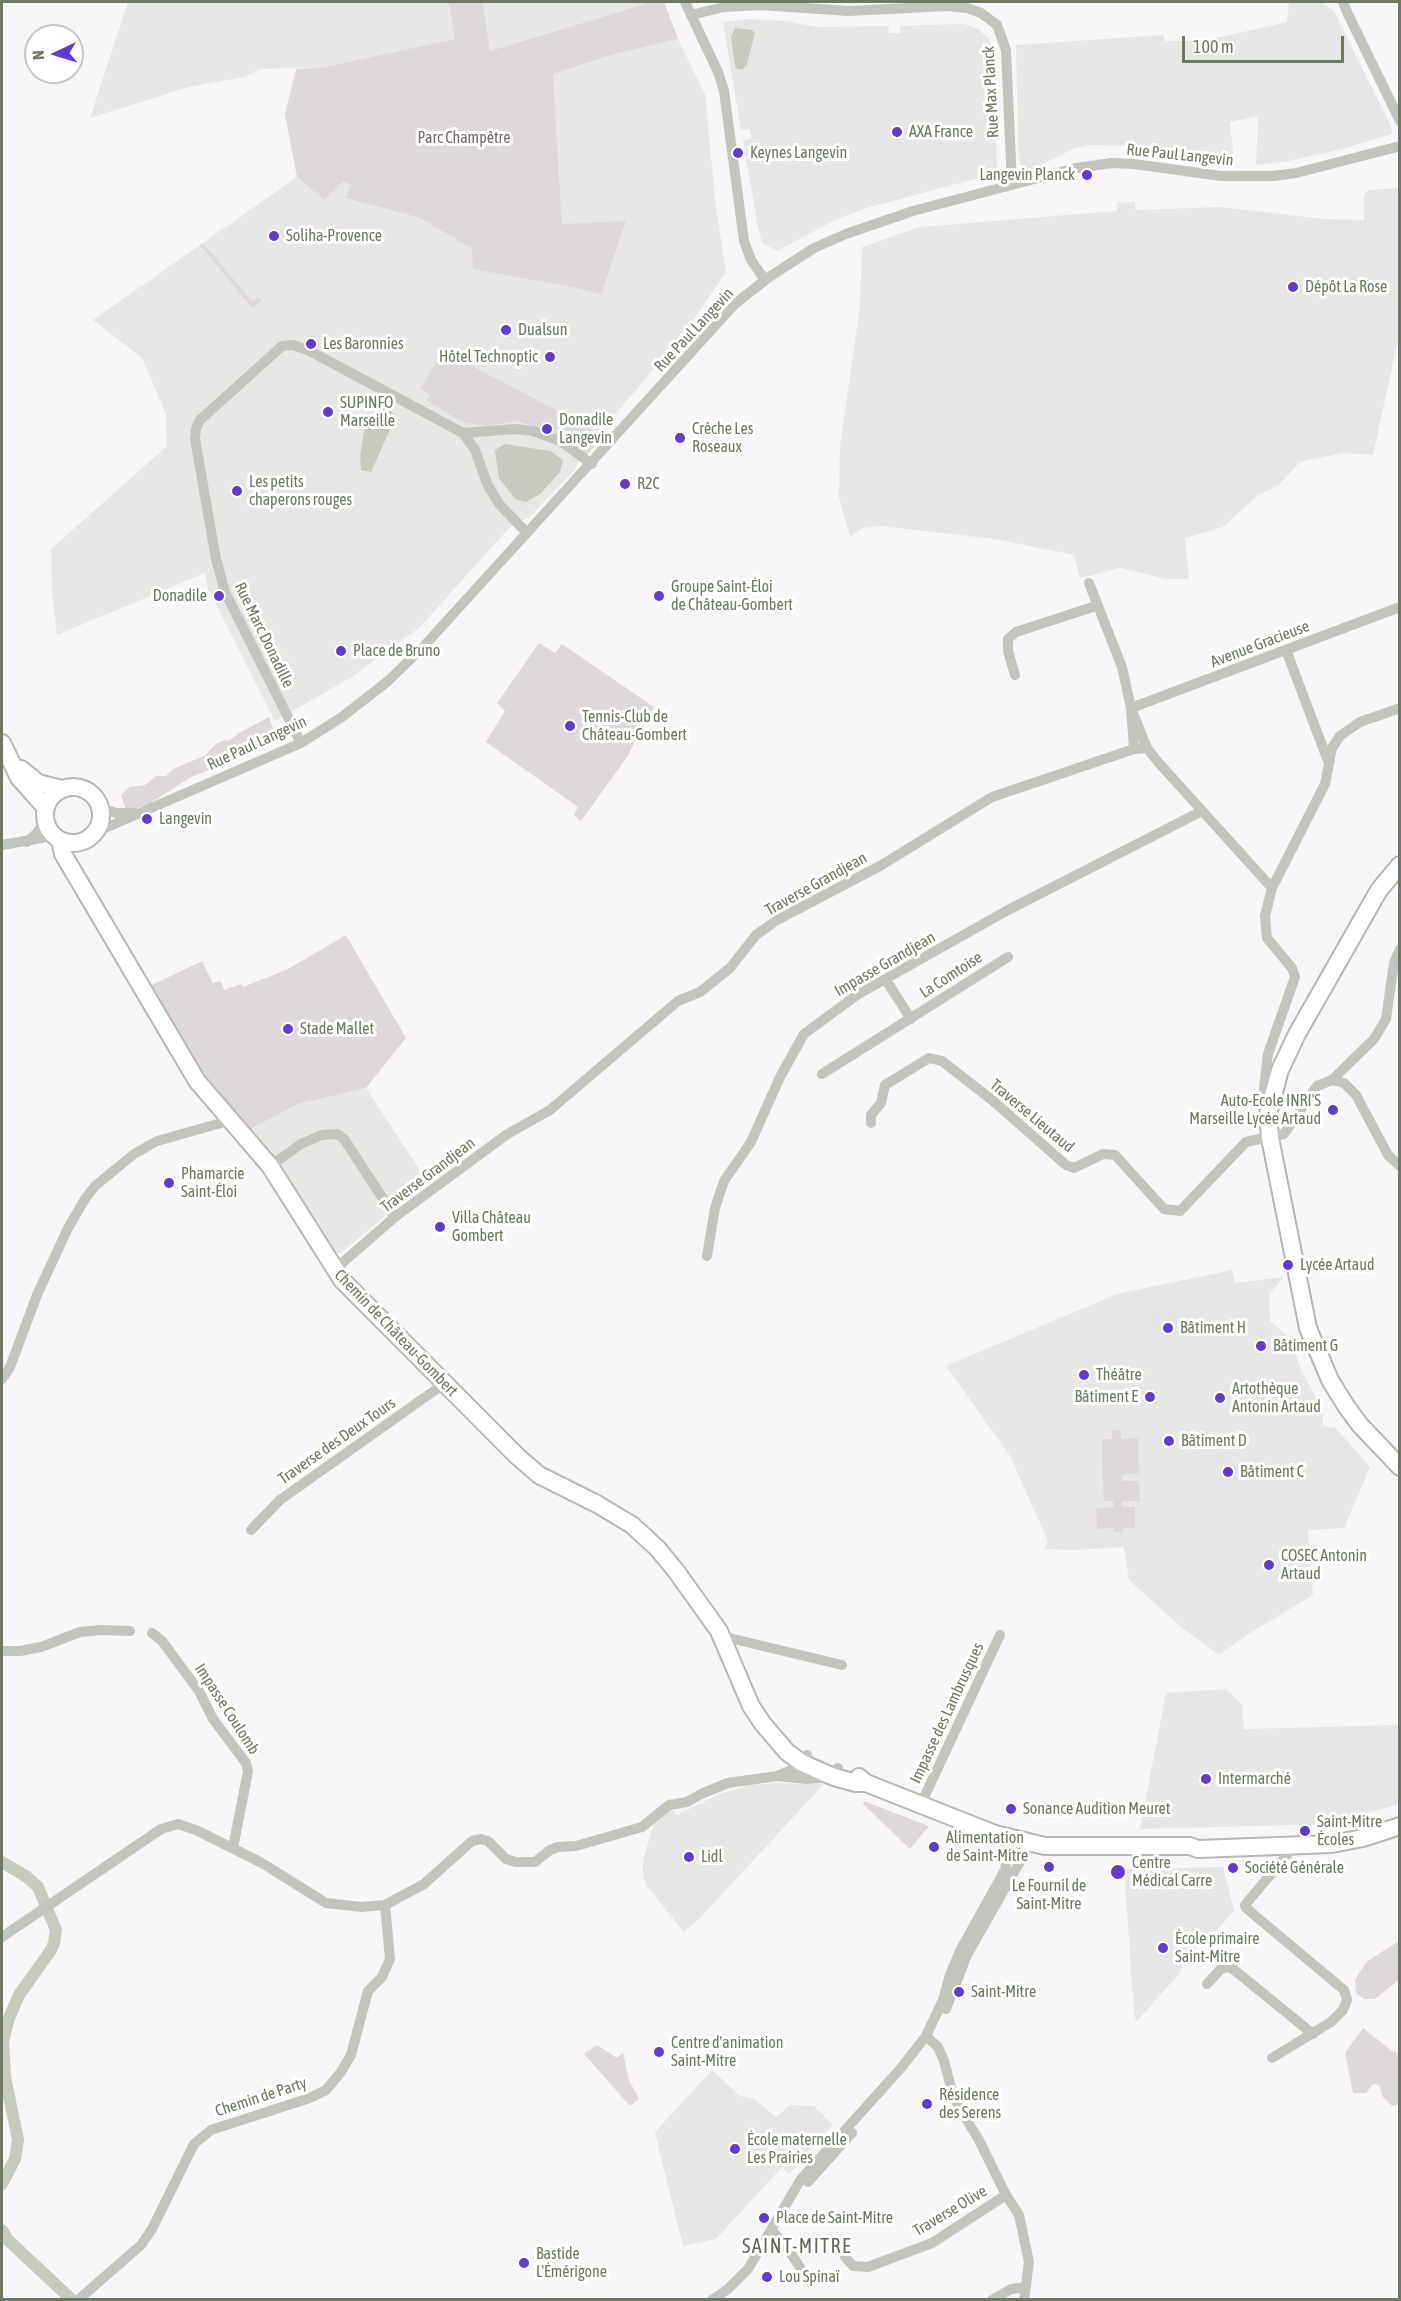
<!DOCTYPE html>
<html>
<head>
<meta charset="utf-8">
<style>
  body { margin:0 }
  #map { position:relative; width:1401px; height:2301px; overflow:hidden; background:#f8f6f8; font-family:"Asap Condensed",sans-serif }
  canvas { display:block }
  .frame { position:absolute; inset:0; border:3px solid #6e7961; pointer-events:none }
  .north { position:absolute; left:24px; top:24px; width:60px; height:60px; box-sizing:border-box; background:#fff; border:2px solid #c5c9c0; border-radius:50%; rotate:266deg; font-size:16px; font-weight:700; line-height:24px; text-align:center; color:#6e7961 }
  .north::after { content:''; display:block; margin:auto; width:21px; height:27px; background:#6139d5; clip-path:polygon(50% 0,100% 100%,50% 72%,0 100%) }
  .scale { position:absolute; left:1182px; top:36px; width:162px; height:27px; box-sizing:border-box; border:3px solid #6e7961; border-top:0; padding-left:8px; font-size:18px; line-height:21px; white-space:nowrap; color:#6e7961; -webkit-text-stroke:4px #fff; paint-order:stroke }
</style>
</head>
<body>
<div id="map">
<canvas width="1401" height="2301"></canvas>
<div class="frame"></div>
<div class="north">N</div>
<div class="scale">100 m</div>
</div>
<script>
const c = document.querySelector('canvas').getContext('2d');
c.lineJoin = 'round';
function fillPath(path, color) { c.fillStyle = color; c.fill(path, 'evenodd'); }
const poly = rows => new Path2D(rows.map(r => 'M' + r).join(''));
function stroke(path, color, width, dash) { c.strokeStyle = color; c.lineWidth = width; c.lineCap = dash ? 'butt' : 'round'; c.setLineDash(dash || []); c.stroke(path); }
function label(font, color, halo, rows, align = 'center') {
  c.font = font + ' "Asap Condensed",sans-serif'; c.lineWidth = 6; c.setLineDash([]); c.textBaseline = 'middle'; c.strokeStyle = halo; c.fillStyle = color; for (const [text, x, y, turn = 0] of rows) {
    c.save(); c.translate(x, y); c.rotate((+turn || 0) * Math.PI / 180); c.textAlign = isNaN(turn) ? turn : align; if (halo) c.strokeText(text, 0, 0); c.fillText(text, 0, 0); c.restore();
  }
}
fillPath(poly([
  [128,2,449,2,456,39,325,67,260,69,244,77,189,87,90,118],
  [483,2,651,2,490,51],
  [1289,2,1321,2,1334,11,1391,126,1392,134,1343,149,1289,161,1256,165,1258,116,1230,122,1234,162,1178,151,1144,146,1089,145,1073,149,1033,169,1025,169,1020,164,1018,145,1016,45,1163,35,1165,41,1203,41,1287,22],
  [748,19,785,21,817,27,888,26,889,33,900,33,900,26,923,25,964,24,978,29,991,41,995,58,997,173,870,207,839,218,777,251,762,243,758,228,743,140,751,139,750,129,741,130,723,22],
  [678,39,705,94,716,208,726,272,696,316,638,388,588,444,574,471,529,517,510,527,420,627,352,677,275,721,208,589,205,573,57,635,52,591,51,549,167,446,166,414,142,358,93,320,297,177,324,200,342,182,352,185,345,198,420,218,472,249,601,295,626,222,562,225,553,74,615,54],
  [1399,188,1399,336,1373,455,1343,453,1300,462,1278,486,1258,495,1223,527,1185,538,1189,579,1166,579,1120,568,1080,578,1074,555,995,539,880,526,863,528,850,536,839,498,840,446,860,306,862,247,920,227,1117,211,1117,203,1135,202,1135,210,1221,207,1323,219,1364,220,1364,195,1369,190],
  [366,1088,427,1181,341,1253,333,1253,279,1162,249,1130,298,1104],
  [1232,1270,1235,1283,1284,1277,1269,1294,1270,1321,1293,1341,1294,1350,1301,1370,1323,1411,1323,1425,1332,1428,1334,1426,1370,1467,1344,1528,1308,1530,1313,1595,1247,1635,1219,1655,1182,1628,1129,1580,1124,1547,1072,1550,1045,1549,1048,1541,1010,1456,946,1366,1117,1294],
  [1226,1689,1242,1704,1244,1729,1399,1725,1398,1760,1399,1804,1329,1824,1140,1829,1166,1693],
  [776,1783,824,1784,699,1919,684,1932,647,1886,643,1877,643,1860,655,1820,670,1806,677,1815,719,1794,749,1785],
  [1223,1867,1234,1911,1210,1938,1204,1939,1189,1956,1183,1963,1180,1973,1137,2021,1135,2018,1132,1985,1124,1869],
  [712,2070,740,2096,754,2099,776,2117,790,2105,814,2106,833,2125,789,2174,782,2167,716,2239,683,2246,655,2132]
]), '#e7e7e6');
fillPath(poly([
  [449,2,483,2,490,51,651,2,664,2,678,39,615,54,553,74,562,224,626,221,601,295,582,289,473,269,472,249,420,218,345,198,351,185,343,182,324,200,297,177,285,114,296,69,325,67,455,39],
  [203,243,252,301,259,298,262,301,252,308,200,245],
  [443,351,587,426,602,438,587,455,537,427,516,421,487,426,462,422,426,400,431,395,421,388],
  [539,643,555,653,562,644,654,707,627,757,581,821,574,815,578,807,486,742,505,711,497,703],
  [269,717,274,731,267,739,256,740,247,750,231,757,226,761,215,762,210,770,191,777,149,804,134,809,126,810,121,795,130,787,145,785,156,776,166,776,173,769,204,756,216,744,225,740,229,741,239,733],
  [346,935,406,1038,366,1088,298,1104,249,1130,208,1083,150,986,202,961,213,983,221,981,224,990,241,984,243,987,288,969],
  [1112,1430,1121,1430,1121,1439,1138,1438,1139,1473,1122,1475,1122,1481,1139,1481,1140,1501,1122,1501,1123,1507,1135,1507,1135,1528,1123,1528,1123,1533,1114,1532,1114,1528,1097,1529,1096,1508,1114,1507,1113,1501,1104,1501,1103,1482,1102,1439,1112,1439],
  [864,1801,929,1826,910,1849,863,1804],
  [1399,1941,1399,1980,1375,1999,1364,1999,1356,1993,1355,1980,1366,1962],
  [1363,2028,1392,2051,1399,2053,1399,2104,1392,2106,1383,2097,1379,2085,1373,2084,1366,2093,1353,2093,1345,2053],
  [597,2045,617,2058,623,2053,629,2080,639,2099,630,2106,584,2054]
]), '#dfd8da');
fillPath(poly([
  [735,28,752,30,755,33,747,64,742,70,736,68,734,61,731,37],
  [385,406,396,416,371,472,361,470,360,456,366,421],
  [505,444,550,451,563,460,560,472,540,494,526,502,515,499,499,478,495,450]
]), '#c7cbbd');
stroke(poly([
  [2,1862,27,1877,38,1887,56,1930,54,1943,51,1950,19,1995,9,2018,3,2041,5,2077,18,2140,15,2159,2,2184],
  [2,2230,8,2240,72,2300]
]), '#c7cbbd', 12);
const secondary = poly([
  [2,743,19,778,46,808],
  [21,769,38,783,62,789],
  '45 815a28 28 0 1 1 56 0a28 28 0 1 1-56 0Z',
  [60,840,63,854,197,1081,270,1166,342,1280,517,1456,539,1475,597,1504,632,1525,658,1549,676,1571,719,1631,751,1706,763,1724,787,1752,802,1763,834,1777,856,1783,866,1783],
  [1400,865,1379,890,1297,1034,1280,1070,1268,1114,1270,1138,1308,1328,1330,1380,1346,1406,1360,1425,1400,1467],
  [859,1777,866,1783,995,1834,1045,1846,1190,1846,1198,1849,1332,1844,1363,1838,1400,1826]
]);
stroke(secondary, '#b5bab0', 20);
stroke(poly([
  [685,2,718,72,724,91,744,241,751,260,765,280],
  [1343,2,1347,12,1400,121],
  [691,15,724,7,760,5,849,11,947,6,967,8,981,13,997,25,1006,50,1012,184],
  [463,433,515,429,533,431,560,441,592,464],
  [1089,583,1122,667,1131,708,1134,749],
  [1286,650,1328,761],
  [1015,675,1008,651,1008,639,1016,632,1096,606],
  [1131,708,1400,607],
  [1131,708,1147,748,1158,762,1272,888],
  [301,743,225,592,216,559,195,439,196,429,200,420,282,346,293,345,308,350,463,433,475,450,488,486,500,505,527,533],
  [100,808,116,813,135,813],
  [96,832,301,743,342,717,388,681,424,646,735,304,769,277,814,248,846,234,913,211,1076,168,1112,163,1134,164,1221,176,1273,176,1296,173,1400,146],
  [27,842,37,833,45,820],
  [2,845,42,838,51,832],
  [886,980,911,1019],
  [822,1074,1008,957],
  [1332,1080,1374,1039,1386,1019,1394,963,1400,949],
  [1267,1105,1264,1088,1268,1054,1295,977,1292,968,1267,938,1265,916,1272,888,1325,784,1332,748,1340,736,1360,722,1400,708],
  [871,1123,871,1115,881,1103,885,1085,929,1058,942,1061,992,1100,1066,1165,1074,1168,1103,1154,1115,1155,1164,1209,1180,1211,1246,1142,1284,1134,1317,1086,1332,1080,1344,1083,1356,1095,1388,1155,1400,1166],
  [270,1166,301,1144,322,1135,337,1134,344,1139,395,1217],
  [707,1256,715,1208,724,1181,751,1142,780,1077,804,1034,857,995,1008,910,1202,811],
  [334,1270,395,1217,506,1135,550,1110,678,1001,700,992,730,968,756,935,777,920,880,866,992,797,1134,749,1147,748],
  [2,1379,10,1367,37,1295,68,1228,85,1199,95,1186,134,1154,157,1141,221,1123,229,1117],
  [251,1530,280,1500,445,1383],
  [152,1633,162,1641,182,1668,199,1691,213,1719,246,1763,248,1771,233,1848],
  [721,1636,842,1665],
  [2,1651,20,1651,41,1647,80,1632,101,1630,130,1631],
  [807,1755,796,1768,777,1776,807,1779,834,1777,838,1768],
  [921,1804,1000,1635],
  [2,1937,161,1829,178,1824,196,1830,262,1863,326,1903,361,1907,385,1905,424,1884,472,1841,481,1839,488,1841,506,1859,516,1862,535,1862,550,1850,558,1847,576,1846,642,1827,669,1805,687,1802,701,1794,728,1783,777,1776],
  [1207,1984,1221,1969,1227,1967,1233,1969,1313,2034],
  [946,2009,967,1955,1030,1844],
  [926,2036,938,2047,944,2061,953,2095,960,2109,979,2140,1006,2195,1019,2215,1029,2262,1024,2300],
  [1272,2058,1331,2022,1343,2010,1347,2000,1344,1990,1246,1908,1245,1905,1302,1837],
  [808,2182,852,2133],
  [772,2231,785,2245,810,2282],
  [845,2257,853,2266,868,2267,932,2243,1006,2195],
  [78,2300,141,2245,152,2229,194,2144,211,2130,310,2098,326,2090,341,2072,351,2055,368,1991,382,1977,390,1959,385,1905],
  [712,2300,728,2289,748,2269,801,2179,901,2068,926,2036,943,2000,950,1975,960,1951,1005,1870,1010,1838],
  [992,2300,1011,2289,1026,2287]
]), '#c2c5bd', 10);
stroke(secondary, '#fff', 16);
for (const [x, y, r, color] of [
  [897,132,6,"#6139d5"],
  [738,153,6,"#6139d5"],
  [1087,175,6,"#6139d5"],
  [274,236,6,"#6139d5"],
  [1293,287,6,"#6139d5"],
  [506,330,6,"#6139d5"],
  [311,344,6,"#6139d5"],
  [550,357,6,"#6139d5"],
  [328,412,6,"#6139d5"],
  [547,429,6,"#6139d5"],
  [680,438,6,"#6139d5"],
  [625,484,6,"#6139d5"],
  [237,491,6,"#6139d5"],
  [219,596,6,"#6139d5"],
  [659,596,6,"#6139d5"],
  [341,651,6,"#6139d5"],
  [570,726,6,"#6139d5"],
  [147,819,6,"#6139d5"],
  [288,1029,6,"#6139d5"],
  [1333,1110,6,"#6139d5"],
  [169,1183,6,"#6139d5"],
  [440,1227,6,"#6139d5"],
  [1288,1265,6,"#6139d5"],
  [1168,1328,6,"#6139d5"],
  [1261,1346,6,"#6139d5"],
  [1084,1375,6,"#6139d5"],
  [1150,1397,6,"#6139d5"],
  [1220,1398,6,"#6139d5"],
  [1169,1441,6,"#6139d5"],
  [1228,1472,6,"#6139d5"],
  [1269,1565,6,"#6139d5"],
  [1206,1779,6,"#6139d5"],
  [1011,1809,6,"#6139d5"],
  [1305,1831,6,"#6139d5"],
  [934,1847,6,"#6139d5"],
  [689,1857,6,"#6139d5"],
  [1049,1867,6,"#6139d5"],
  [1233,1868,6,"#6139d5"],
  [1118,1872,8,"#6139d5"],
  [1163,1948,6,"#6139d5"],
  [959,1992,6,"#6139d5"],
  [659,2052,6,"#6139d5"],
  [927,2104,6,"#6139d5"],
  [735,2149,6,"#6139d5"],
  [764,2218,6,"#6139d5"],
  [524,2263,6,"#6139d5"],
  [767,2277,6,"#6139d5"]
]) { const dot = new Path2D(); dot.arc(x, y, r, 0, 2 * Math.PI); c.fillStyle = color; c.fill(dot); stroke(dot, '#fff', 2); }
label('16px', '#6e7961', '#fff', [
  ["Rue Max Planck",991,92,-93],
  ["Rue Paul Langevin",1180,155,6],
  ["Rue Paul Langevin",694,330,-47],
  ["Rue Marc Donadille",264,635,64],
  ["Avenue Gracieuse",1260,644,-21],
  ["Rue Paul Langevin",257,743,-25],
  ["Traverse Grandjean",816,884,-29],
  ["Impasse Grandjean",885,964,-30],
  ["La Comtoise",951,975,-33],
  ["Traverse Lieutaud",1032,1116,40],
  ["Traverse Grandjean",428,1175,-37],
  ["Chemin de Château-Gombert",396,1333,46],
  ["Traverse des Deux Tours",337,1441,-35],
  ["Impasse Coulomb",227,1709,57],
  ["Impasse des Lambrusques",947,1713,-65],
  ["Chemin de Party",261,2097,-18],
  ["Traverse Olive",950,2211,-31]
]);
label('16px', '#6e7961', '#fff', [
  ["AXA France",909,132],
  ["Keynes Langevin",750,153],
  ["Langevin Planck",1075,175,"right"],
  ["Soliha-Provence",286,236],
  ["Dépôt La Rose",1305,287],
  ["Dualsun",518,330],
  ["Les Baronnies",323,344],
  ["Hôtel Technoptic",538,357,"right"],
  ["SUPINFO",340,403],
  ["Marseille",340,421],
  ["Donadile",559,420],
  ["Langevin",559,438],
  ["Crèche Les",692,429],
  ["Roseaux",692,447],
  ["Les petits",249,482],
  ["chaperons rouges",249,500],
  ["R2C",637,484],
  ["Groupe Saint-Éloi",671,587],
  ["de Château-Gombert",671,605],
  ["Donadile",207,596,"right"],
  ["Place de Bruno",353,651],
  ["Tennis-Club de",582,717],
  ["Château-Gombert",582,735],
  ["Langevin",159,819],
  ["Stade Mallet",300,1029],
  ["Auto-Ecole INRI'S",1321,1101,"right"],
  ["Marseille Lycée Artaud",1321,1119,"right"],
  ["Phamarcie",181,1174],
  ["Saint-Éloi",181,1192],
  ["Villa Château",452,1218],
  ["Gombert",452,1236],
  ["Lycée Artaud",1300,1265],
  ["Bâtiment H",1180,1328],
  ["Bâtiment G",1273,1346],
  ["Théâtre",1096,1375],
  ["Artothèque",1232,1389],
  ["Antonin Artaud",1232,1407],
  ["Bâtiment E",1138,1397,"right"],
  ["Bâtiment D",1181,1441],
  ["Bâtiment C",1240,1472],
  ["COSEC Antonin",1281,1556],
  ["Artaud",1281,1574],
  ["Intermarché",1218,1779],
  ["Sonance Audition Meuret",1023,1809],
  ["Saint-Mitre",1317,1822],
  ["Écoles",1317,1840],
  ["Alimentation",946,1838],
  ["de Saint-Mitre",946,1856],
  ["Lidl",701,1857],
  ["Centre",1132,1863],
  ["Médical Carre",1132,1881],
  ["Société Générale",1245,1868],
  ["Le Fournil de",1049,1886,"center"],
  ["Saint-Mitre",1049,1904,"center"],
  ["École primaire",1175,1939],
  ["Saint-Mitre",1175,1957],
  ["Saint-Mitre",971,1992],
  ["Centre d'animation",671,2043],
  ["Saint-Mitre",671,2061],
  ["Résidence",939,2095],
  ["des Serens",939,2113],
  ["École maternelle",747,2140],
  ["Les Prairies",747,2158],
  ["Place de Saint-Mitre",776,2218],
  ["Bastide",536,2254],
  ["L'Émérigone",536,2272],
  ["Lou Spinaï",779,2277]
], 'left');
label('16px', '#7c686c', '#fff', [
  ["Parc Champêtre",464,138]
]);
c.letterSpacing = '1.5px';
label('20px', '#626a57', '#fff', [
  ["SAINT-MITRE",797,2247]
]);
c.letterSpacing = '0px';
</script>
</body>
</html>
